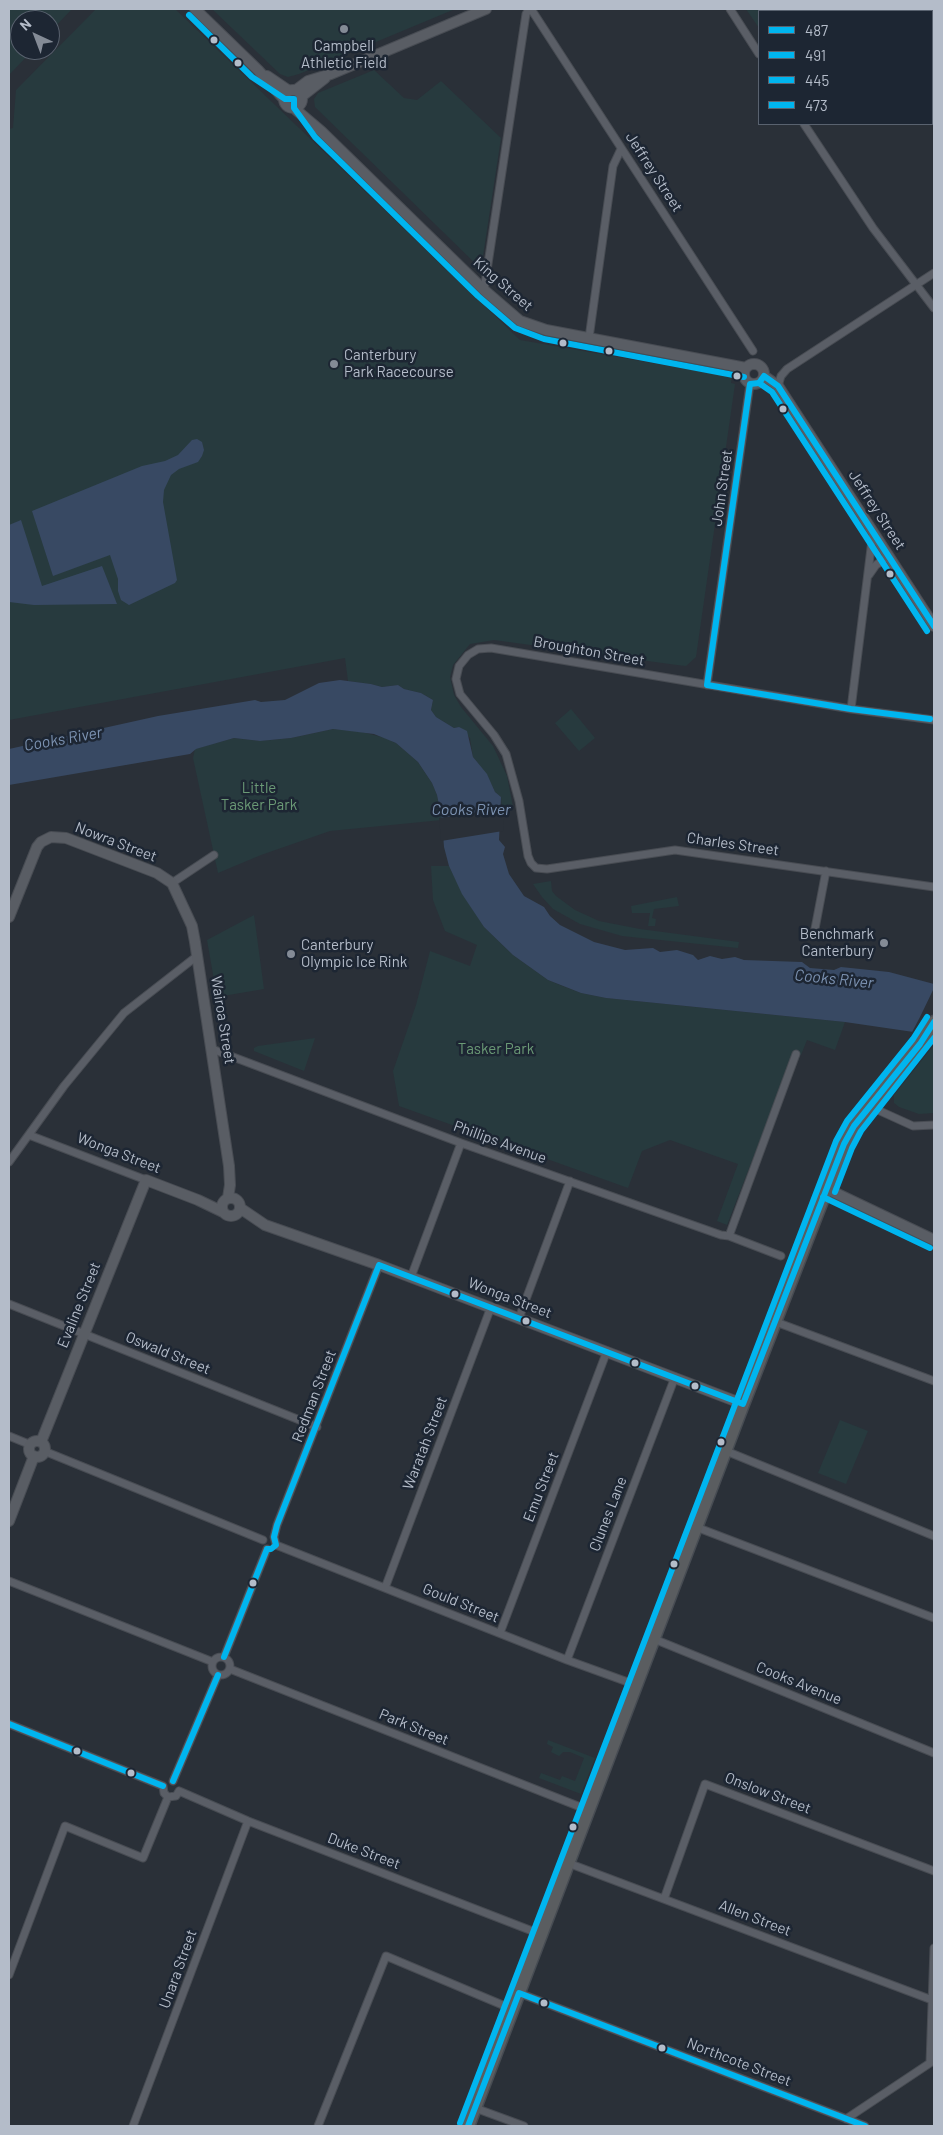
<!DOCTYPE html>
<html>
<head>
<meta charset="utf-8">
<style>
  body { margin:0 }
  #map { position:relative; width:943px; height:2135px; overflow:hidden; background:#2a3038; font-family:Barlow,sans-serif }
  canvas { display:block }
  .frame { position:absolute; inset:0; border:10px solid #b4bcc9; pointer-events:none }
  .legend { position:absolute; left:758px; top:10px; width:175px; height:115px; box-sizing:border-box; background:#1d2633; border:1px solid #59626f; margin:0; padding:6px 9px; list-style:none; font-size:15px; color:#b4bcc9 }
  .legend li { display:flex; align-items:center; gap:10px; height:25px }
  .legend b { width:25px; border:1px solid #59626f }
  .north { position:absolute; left:10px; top:10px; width:50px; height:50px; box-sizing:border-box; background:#1d2633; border:1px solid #59626f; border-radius:50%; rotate:317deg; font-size:14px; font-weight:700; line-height:20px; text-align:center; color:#b4bcc9 }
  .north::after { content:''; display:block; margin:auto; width:18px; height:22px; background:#848b96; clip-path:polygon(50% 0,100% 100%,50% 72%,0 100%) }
</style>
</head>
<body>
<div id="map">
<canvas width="943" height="2135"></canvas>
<div class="frame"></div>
<ul class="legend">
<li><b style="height:6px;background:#00b5ef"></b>487</li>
<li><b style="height:6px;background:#00b5ef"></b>491</li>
<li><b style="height:6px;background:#00b5ef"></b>445</li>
<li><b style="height:6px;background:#00b5ef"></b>473</li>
</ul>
<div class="north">N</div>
</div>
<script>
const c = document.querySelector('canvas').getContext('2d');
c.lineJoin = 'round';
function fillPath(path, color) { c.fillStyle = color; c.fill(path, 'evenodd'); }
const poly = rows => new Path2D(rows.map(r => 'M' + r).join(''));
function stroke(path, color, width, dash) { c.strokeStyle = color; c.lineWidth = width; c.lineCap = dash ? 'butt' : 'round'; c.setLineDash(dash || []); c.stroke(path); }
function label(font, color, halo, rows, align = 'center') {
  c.font = font + ' Barlow,sans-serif'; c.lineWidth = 5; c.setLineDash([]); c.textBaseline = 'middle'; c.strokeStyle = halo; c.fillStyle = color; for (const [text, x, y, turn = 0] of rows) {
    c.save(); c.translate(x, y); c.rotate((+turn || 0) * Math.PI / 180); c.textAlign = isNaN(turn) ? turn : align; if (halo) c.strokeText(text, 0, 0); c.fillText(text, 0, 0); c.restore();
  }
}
fillPath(poly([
  [9,9,72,9,50,32,50,20,20,20,20,50,33,50,9,75],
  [96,9,175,9,520,340,732,377,731,383,735,384,696,657,686,666,677,665,494,640,470,644,453,665,450,677,454,695,461,707,493,746,507,776,513,807,502,810,501,797,495,792,487,775,473,757,470,738,459,727,454,728,436,717,431,710,433,700,421,693,404,689,398,685,382,687,371,684,348,681,345,658,9,720,9,129,13,128,16,90],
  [212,9,455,9,299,74,288,77,280,74],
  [746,9,813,9,814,11,759,11,759,28],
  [374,70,404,98,417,100,441,81,501,138,481,269,315,107,314,99,318,93],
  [571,709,595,738,579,751,555,723],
  [333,729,362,732,385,738,396,743,418,762,432,783,437,795,442,820,330,831,261,855,218,873,193,758,195,749,234,738,260,741,291,738],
  [431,866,449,866,463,894,484,927,513,955,548,980,560,985,581,993,606,998,845,1022,835,1050,807,1040,801,1055,794,1053,727,1225,717,1221,738,1164,670,1140,642,1151,628,1188,399,1106,393,1071,416,1005,430,951,470,966,477,945,445,931,433,900],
  [551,881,552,891,556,896,575,910,599,921,640,929,739,942,738,948,622,936,580,924,553,909,542,897,533,884],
  [677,897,679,906,654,909,652,918,656,919,655,926,648,926,650,913,632,913,631,906],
  [254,915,264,989,217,997,207,940],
  [315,1038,304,1071,254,1051,254,1048,258,1046],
  [934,1045,934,1113,919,1114,899,1107,894,1103,894,1095],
  [840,1420,868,1431,846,1484,818,1473],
  [548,1740,595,1758,581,1794,539,1778,541,1773,560,1780,562,1776,575,1781,584,1758,570,1752,563,1752,559,1756,551,1752,553,1747,547,1744]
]), '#273a3e');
fillPath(poly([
  [197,439,202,442,204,450,202,456,198,462,179,469,171,475,164,490,163,502,177,580,175,583,129,605,121,600,118,591,118,579,110,555,53,576,32,511,142,466,165,461,178,455,192,440],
  [21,520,42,586,102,566,117,604,34,605,9,602,9,525],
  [340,680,371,684,382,687,398,685,404,689,421,693,433,700,431,710,436,717,454,728,459,727,467,731,473,757,487,774,495,792,501,797,499,840,505,847,503,854,509,874,524,896,544,907,550,916,560,925,594,942,625,950,653,948,660,952,677,950,693,955,698,960,710,956,722,959,735,957,744,960,802,962,810,968,834,970,841,967,889,972,934,984,934,1035,845,1022,606,998,581,993,548,980,513,955,484,927,462,894,449,866,444,847,442,820,437,795,432,783,418,762,396,743,374,734,333,729,291,738,260,741,234,738,196,749,190,754,9,785,9,749,158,716,255,700,261,702,285,700,319,683]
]), '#384963');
fillPath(poly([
  [504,809,503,831,441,841,439,818],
  [934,988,934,1037,911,1034,920,1017]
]), '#2a3038');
const street = poly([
  [531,9,753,351],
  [730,9,759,54],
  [804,124,873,228,934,308],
  [484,290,526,14,529,9],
  [589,338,613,166,621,149],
  [778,386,781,376,787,369,934,273],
  [869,575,876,565,889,556],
  [707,685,750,384],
  [851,709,873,532],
  [934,720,851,709,491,648,478,649,468,655,459,666,456,679,460,694,494,735,506,754,519,801,528,856,531,863,536,868,547,869,675,850,934,887],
  [172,883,214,855],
  [814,934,826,871],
  [212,1049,461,1143,721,1235,729,1236,781,1256],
  [869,1106,913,1126,934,1125],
  [29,1135,146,1180],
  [9,1162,64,1086,124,1013,197,956],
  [729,1236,796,1054],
  [411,1277,461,1143],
  [9,1304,317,1427],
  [519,1318,570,1181],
  [776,1322,934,1381],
  [9,1436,31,1445],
  [44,1451,263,1540],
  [726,1451,934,1536],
  [696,1527,934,1618],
  [276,1545,567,1660,636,1685],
  [276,1545,274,1537,277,1525,379,1265],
  [9,1581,213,1662],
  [385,1588,491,1307],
  [500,1633,607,1351],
  [654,1639,934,1753],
  '212 1666a9 9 0 1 1 18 0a9 9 0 1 1-18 0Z',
  [224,1657,267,1549],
  [567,1660,675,1377],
  [230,1669,588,1810],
  [9,1724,163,1786],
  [173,1781,218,1675],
  [163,1786,164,1793,168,1797,176,1796,179,1791],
  [179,1791,248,1821,540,1934],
  [568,1863,932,2000],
  [664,1899,705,1784,934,1871],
  [9,1975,65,1826,143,1858,168,1797],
  [519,1993,865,2126],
  [930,2063,934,1948],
  [475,2108,524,2126],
  [846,2119,933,2061],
  [133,2126,248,1821],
  [318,2126,386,1956,512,2009]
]);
const secondary = poly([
  [195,9,258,70,284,99],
  [267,76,289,91],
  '284 99a9 9 0 1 1 18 0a9 9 0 1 1-18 0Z',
  [296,90,308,81,331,74,486,9],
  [302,96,325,78],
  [295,109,321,131,484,290,520,321,546,330,746,368],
  '744 374a10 10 0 1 1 20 0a10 10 0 1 1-20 0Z',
  [764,376,778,386,934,626],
  [9,917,37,847,41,842,51,837,66,838,157,873,172,883,192,926,195,942,229,1166,230,1185,228,1198],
  [827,1189,934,1240],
  '222 1207a9 9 0 1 1 18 0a9 9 0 1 1-18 0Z',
  [240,1208,265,1225,379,1265,743,1404],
  '29 1449a8 8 0 1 1 16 0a8 8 0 1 1-16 0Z',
  [41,1442,146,1180,198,1200,223,1212],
  [9,1521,34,1456]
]);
const highway = poly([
  [468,2126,743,1404,844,1144,854,1126,920,1044,934,1022]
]);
stroke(street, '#484c53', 9);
stroke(secondary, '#484c53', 12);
stroke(highway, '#474c53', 15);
stroke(street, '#5a5e66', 7);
stroke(secondary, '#595d64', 10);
stroke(highway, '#5a5d60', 12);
stroke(poly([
  [930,719,851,709,707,685,750,384,759,383,764,376,778,386,934,626],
  [379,1265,743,1404],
  [743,1404,844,1144,854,1126,920,1044,934,1022],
  [267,1549,271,1549,276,1545,274,1537,277,1525,379,1265],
  [224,1657,267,1549],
  [9,1724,163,1786],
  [173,1781,218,1675]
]), '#00b5ef', 6);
stroke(poly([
  [189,15,252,77,285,99,294,99,294,108,315,137,478,296,515,328,544,339,744,377],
  [759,383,772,392,927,631],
  [835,1192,852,1148,861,1131,934,1038],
  [823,1197,930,1248]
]), '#00b5ef', 6);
stroke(poly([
  [460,2123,836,1141,847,1121,913,1039,927,1017]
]), '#00b5ef', 6);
stroke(poly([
  [519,1993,865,2126],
  [468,2126,519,1993]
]), '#00b5ef', 6);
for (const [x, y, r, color] of [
  [344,29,5,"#848b96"],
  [214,40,4.5,"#b4bcc9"],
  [238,63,4.5,"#b4bcc9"],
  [563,343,4.5,"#b4bcc9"],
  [609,351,4.5,"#b4bcc9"],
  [334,364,5,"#848b96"],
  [737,376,4.5,"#b4bcc9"],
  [783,409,4.5,"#b4bcc9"],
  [890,574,4.5,"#b4bcc9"],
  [884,943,5,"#848b96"],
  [291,954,5,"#848b96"],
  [455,1294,4.5,"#b4bcc9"],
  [526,1321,4.5,"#b4bcc9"],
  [635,1363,4.5,"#b4bcc9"],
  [695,1386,4.5,"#b4bcc9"],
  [721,1442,4.5,"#b4bcc9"],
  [674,1564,4.5,"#b4bcc9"],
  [253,1583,4.5,"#b4bcc9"],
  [77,1751,4.5,"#b4bcc9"],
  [131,1773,4.5,"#b4bcc9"],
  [573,1827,4.5,"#b4bcc9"],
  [544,2003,4.5,"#b4bcc9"],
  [662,2048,4.5,"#b4bcc9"]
]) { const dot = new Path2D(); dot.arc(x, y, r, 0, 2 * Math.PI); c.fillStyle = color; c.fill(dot); stroke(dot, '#1d2633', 2); }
label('15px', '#b4bcc9', '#1d2633', [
  ["Campbell",344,46,"center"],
  ["Athletic Field",344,63,"center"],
  ["Canterbury",344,355],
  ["Park Racecourse",344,372],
  ["Benchmark",874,934,"right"],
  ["Canterbury",874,951,"right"],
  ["Canterbury",301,945],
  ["Olympic Ice Rink",301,962]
], 'left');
label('15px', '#b4bcc9', '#1d2633', [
  ["Jeffrey Street",654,172,57],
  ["King Street",503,284,41],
  ["John Street",722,488,-82],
  ["Jeffrey Street",877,510,57],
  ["Broughton Street",589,651,10],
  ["Nowra Street",116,842,21],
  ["Charles Street",733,844,8],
  ["Wairoa Street",223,1020,81],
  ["Phillips Avenue",500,1142,20],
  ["Wonga Street",119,1153,21],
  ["Wonga Street",510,1298,21],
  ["Evaline Street",79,1305,-68],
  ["Oswald Street",168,1353,22],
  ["Redman Street",314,1396,-69],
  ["Waratah Street",425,1443,-69],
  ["Emu Street",541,1487,-69],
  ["Clunes Lane",608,1514,-69],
  ["Gould Street",461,1603,22],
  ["Cooks Avenue",799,1683,22],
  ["Park Street",414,1727,22],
  ["Onslow Street",768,1793,21],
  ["Duke Street",364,1851,21],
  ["Allen Street",755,1918,21],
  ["Unara Street",178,1969,-70],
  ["Northcote Street",739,2062,21]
]);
label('15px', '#6b9a76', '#1d2633', [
  ["Little",259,788],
  ["Tasker Park",259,805],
  ["Tasker Park",496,1049]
]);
label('italic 16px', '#7c92b1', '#1d2633', [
  ["Cooks River",63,739,-10],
  ["Cooks River",471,810],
  ["Cooks River",834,979,6]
]);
</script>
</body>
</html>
